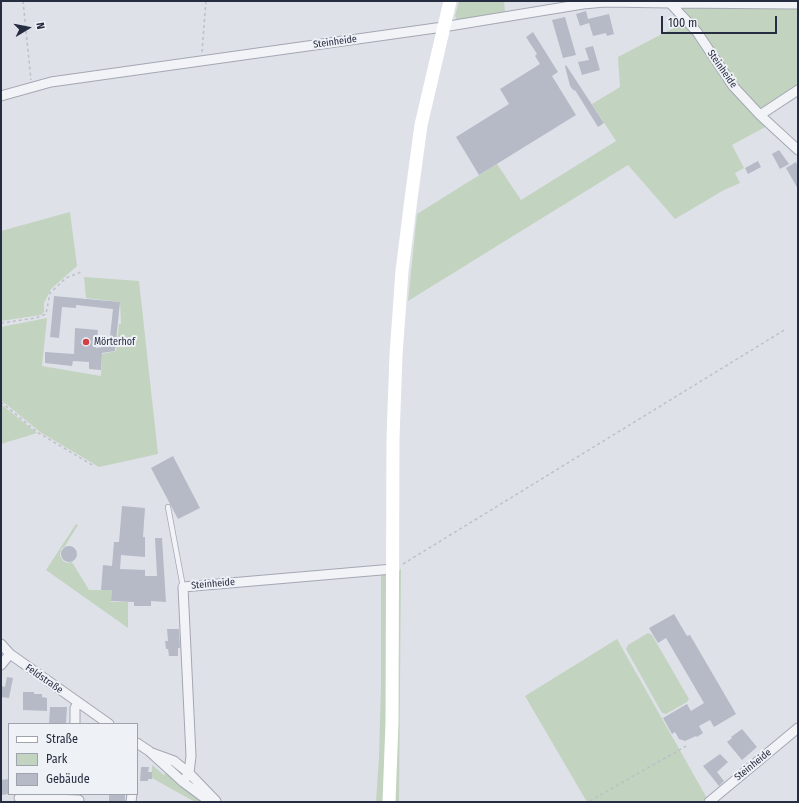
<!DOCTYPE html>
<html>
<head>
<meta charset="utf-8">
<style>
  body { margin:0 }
  #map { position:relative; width:799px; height:803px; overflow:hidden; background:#dfe1e9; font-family:"Fira Sans Condensed",sans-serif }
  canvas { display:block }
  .frame { position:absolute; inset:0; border:2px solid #272d40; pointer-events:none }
  .legend { position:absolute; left:8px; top:723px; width:130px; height:72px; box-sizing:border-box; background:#eef1f6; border:1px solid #9ea3ad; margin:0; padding:5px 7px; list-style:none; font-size:12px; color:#272d40 }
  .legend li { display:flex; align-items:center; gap:8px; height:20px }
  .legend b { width:20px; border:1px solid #9ea3ad }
  .north { position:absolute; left:8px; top:8px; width:40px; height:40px; -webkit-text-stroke:3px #eef1f6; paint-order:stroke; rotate:80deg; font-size:11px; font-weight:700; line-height:16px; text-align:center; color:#272d40 }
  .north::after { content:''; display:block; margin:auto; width:14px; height:18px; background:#272d40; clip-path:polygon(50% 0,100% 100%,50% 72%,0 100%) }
  .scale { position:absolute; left:661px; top:16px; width:116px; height:18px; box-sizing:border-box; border:2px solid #272d40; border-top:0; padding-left:5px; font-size:12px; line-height:14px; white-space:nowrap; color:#272d40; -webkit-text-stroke:3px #eef1f6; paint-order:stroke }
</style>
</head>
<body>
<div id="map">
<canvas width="799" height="803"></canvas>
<div class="frame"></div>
<ul class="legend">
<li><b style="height:5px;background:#fff"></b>Straße</li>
<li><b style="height:11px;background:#c2d3bf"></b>Park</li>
<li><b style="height:11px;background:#b6bac6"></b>Gebäude</li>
</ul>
<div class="north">N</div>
<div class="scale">100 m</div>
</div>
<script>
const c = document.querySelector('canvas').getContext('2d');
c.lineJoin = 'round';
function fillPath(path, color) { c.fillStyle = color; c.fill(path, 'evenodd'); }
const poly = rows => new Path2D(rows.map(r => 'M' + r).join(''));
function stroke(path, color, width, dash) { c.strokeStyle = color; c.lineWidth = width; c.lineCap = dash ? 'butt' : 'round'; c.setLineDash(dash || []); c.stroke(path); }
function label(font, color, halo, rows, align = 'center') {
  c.font = font + ' "Fira Sans Condensed",sans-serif'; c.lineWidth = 4; c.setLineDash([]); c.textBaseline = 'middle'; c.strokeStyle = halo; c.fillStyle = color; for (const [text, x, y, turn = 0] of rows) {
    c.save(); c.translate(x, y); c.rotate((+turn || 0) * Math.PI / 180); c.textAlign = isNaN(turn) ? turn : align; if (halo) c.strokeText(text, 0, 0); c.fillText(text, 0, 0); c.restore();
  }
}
fillPath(poly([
  [459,1,504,1,505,13,460,21,457,20,455,16],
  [676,6,798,6,798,88,761,109,738,84,700,29],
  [683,23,767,126,732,145,744,168,735,173,740,183,724,190,675,219,628,165,408,301,417,214,497,164,521,200,616,141,592,104,620,87,618,57],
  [70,212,77,266,51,289,44,303,44,312,41,315,1,321,1,231],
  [84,277,139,281,158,454,99,467,40,432,1,400,1,327,47,318,42,366,101,376,102,354,116,351,119,324,121,324,120,302,86,298],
  [1,404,37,433,1,444],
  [76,524,78,525,65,546,61,549,60,556,63,561,67,563,72,562,89,590,112,590,111,602,128,602,128,628,46,570],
  [401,568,399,802,395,802,398,573],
  [381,573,388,575,385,802,376,802,379,757,381,686],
  [648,633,652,635,689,699,687,702,666,714,662,713,626,649,628,645],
  [617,639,708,800,705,802,587,802,525,696],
  [152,765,164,775,167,772,209,802,195,802,152,778]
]), '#c2d3bf');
fillPath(poly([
  [586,11,588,19,609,14,614,34,607,36,606,33,593,36,589,23,580,26,576,14],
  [565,17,576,55,563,58,552,20],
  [533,32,558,72,552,76,576,115,479,175,456,137,509,104,500,89,540,64,535,56,537,54,526,37],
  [593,46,600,70,582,75,578,62,589,60,585,48],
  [566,65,604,123,598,127,575,90,574,91,570,86,565,66],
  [779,150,789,164,780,169,772,154],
  [758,161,761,167,748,174,745,168],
  [796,162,798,167,798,189,786,168],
  [54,296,120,302,115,351,102,353,101,370,89,369,89,362,73,361,72,366,45,363,45,352,74,354,75,328,98,330,96,348,109,346,113,309,76,305,76,308,62,307,59,338,50,337],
  [173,456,200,508,178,519,151,468],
  [122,506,145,508,143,537,145,537,145,557,121,555,120,569,145,570,145,576,157,576,155,538,162,538,166,602,151,601,151,606,134,606,134,602,111,601,112,590,101,590,103,565,112,566,114,542,119,542],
  '61 554a8 8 0 1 1 16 0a8 8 0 1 1-16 0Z',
  [674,614,687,636,690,635,736,714,714,727,710,720,699,726,703,733,697,737,696,736,685,741,679,739,675,732,672,734,663,718,687,704,691,711,704,703,666,638,658,643,649,628],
  [167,629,179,629,180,648,178,648,178,656,169,656,168,649,166,649,165,641,168,641],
  [7,677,13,678,9,698,1,697,1,686,5,687],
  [23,692,34,692,34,694,42,694,42,697,47,698,47,711,23,710],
  [50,707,67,707,66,724,49,724],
  [742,729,757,747,742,760,727,742,732,738,731,737],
  [720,754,728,762,717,772,724,781,719,786,703,766],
  [141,767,149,767,148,772,152,772,152,779,148,779,148,781,140,781],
  [9,779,9,794,1,795,1,780],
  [109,794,125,794,125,802,109,802]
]), '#b6bac6');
const lane = poly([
  [168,507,183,587]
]);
const street = poly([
  [670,3,798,4],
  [1,96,51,82,443,27,583,4,605,2,670,3,697,32,733,86,760,115,798,150],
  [760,115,798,90],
  [1,644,10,654,109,724],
  [1,665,10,654],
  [75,724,75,708,78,703],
  [137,743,149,751,183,782,206,799,212,802],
  [152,753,174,761,189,773,216,801],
  [183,782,189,773,191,756,183,587,393,569],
  [19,798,79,800],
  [131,802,132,794],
  [709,802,798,728]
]);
stroke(lane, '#a4a7b3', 6);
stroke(street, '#a4a7b3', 11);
stroke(poly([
  [23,1,31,80],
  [202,52,206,1],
  [1,323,36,318,46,314,50,293,66,278,81,272],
  [1,402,37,432,94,466],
  [403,564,786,329],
  [590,801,686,746]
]), '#bcc0c7', 1.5, [3, 3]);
stroke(lane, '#f1f3f7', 4.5);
stroke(street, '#f1f3f7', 9);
stroke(poly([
  [389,802,392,723,393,438,396,355,402,271,411,199,421,125,450,1]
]), '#fff', 13);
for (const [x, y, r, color] of [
  [86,342,4,"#d23f45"]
]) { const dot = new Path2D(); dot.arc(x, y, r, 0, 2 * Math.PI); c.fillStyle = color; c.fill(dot); stroke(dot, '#eef1f6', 1.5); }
label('10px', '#272d40', '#eef1f6', [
  ["Steinheide",335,42,-8],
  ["Steinheide",722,69,55],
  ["Steinheide",213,584,-5],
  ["Feldstraße",44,679,35],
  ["Steinheide",753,765,-39]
]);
label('10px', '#272d40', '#eef1f6', [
  ["Mörterhof",94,342]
], 'left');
</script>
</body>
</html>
